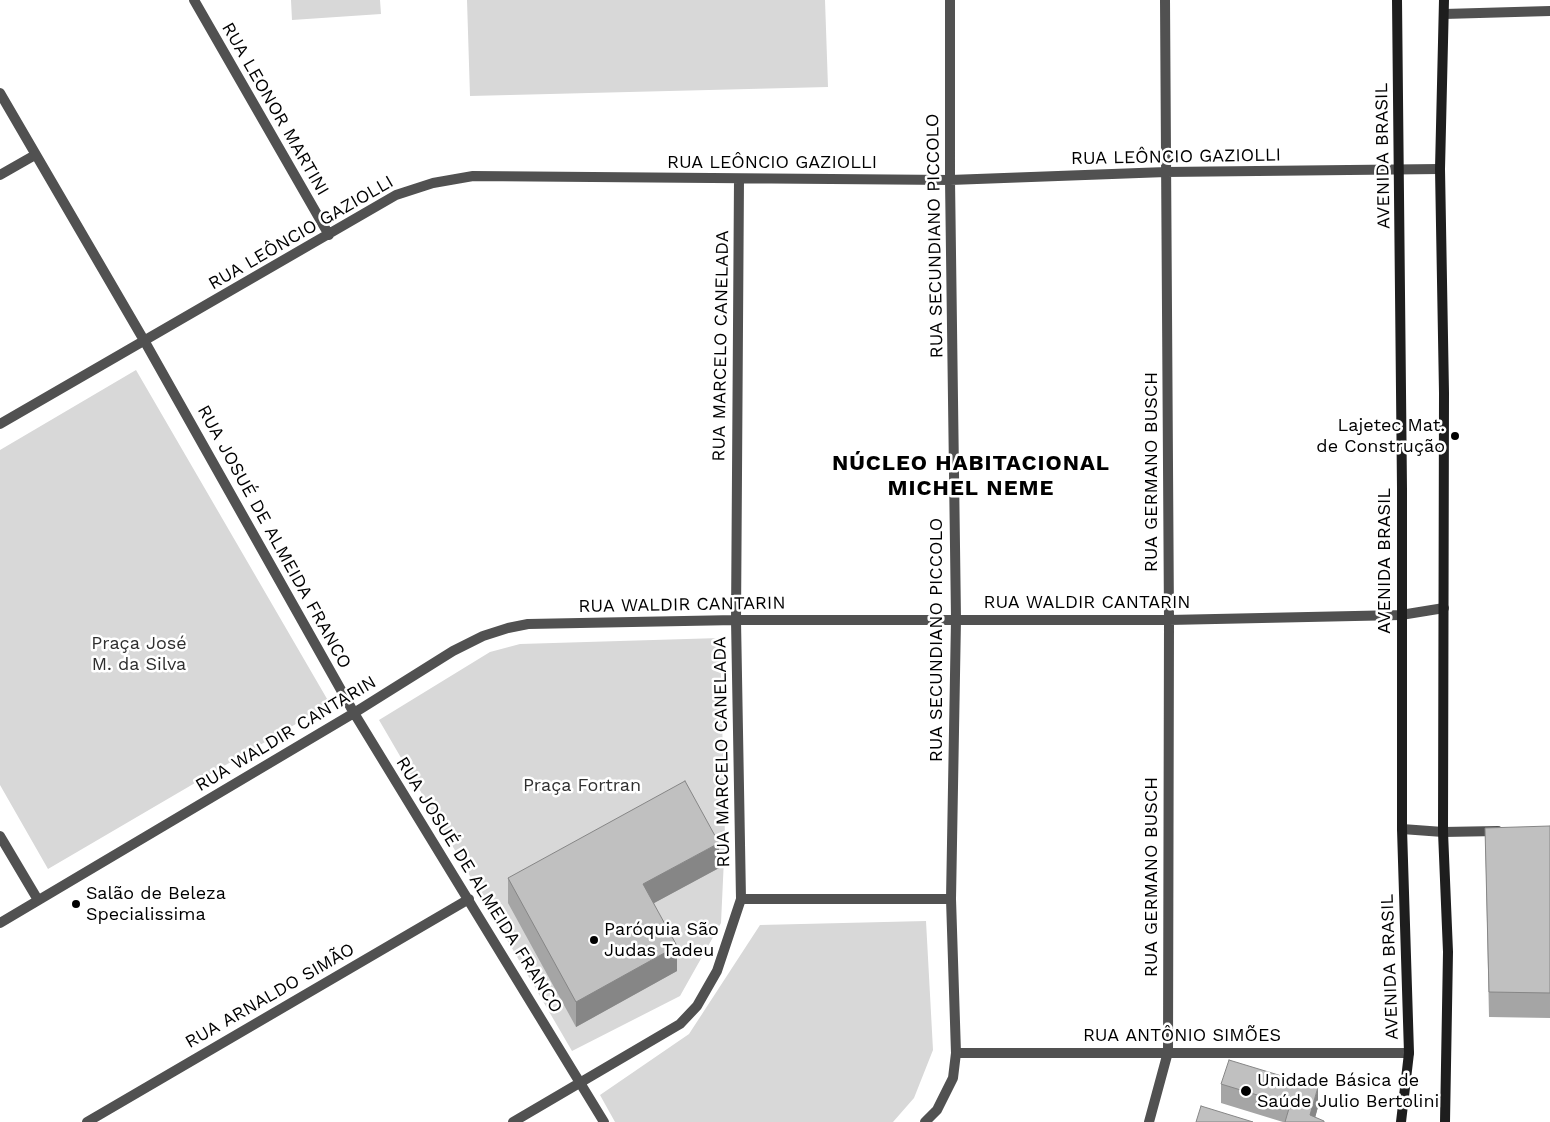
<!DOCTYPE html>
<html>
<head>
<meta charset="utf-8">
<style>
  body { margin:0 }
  canvas { display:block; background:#fff }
</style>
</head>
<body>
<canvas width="1550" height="1122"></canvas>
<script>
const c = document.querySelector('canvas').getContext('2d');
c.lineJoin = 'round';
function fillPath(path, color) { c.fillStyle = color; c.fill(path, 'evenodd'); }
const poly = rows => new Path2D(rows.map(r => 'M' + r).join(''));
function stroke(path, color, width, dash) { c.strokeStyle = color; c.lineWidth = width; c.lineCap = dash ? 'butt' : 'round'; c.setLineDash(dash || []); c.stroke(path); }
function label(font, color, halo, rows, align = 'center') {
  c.font = font + ' "Work Sans",sans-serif'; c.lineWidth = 5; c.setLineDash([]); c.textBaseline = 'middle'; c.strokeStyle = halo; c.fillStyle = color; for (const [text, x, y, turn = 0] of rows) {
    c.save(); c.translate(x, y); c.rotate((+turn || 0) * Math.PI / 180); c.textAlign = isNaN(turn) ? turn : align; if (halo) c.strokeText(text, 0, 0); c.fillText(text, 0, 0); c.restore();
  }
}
fillPath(poly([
  [291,0,380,0,381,14,292,20],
  [467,0,825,0,828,87,470,96],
  [136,370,330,704,48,869,0,785,0,450],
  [720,638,725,837,721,923,680,996,572,1051,379,720,490,652,520,644],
  [926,921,933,1050,914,1098,893,1122,615,1122,600,1095,689,1034,760,925]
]), '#d8d8d8');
stroke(poly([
  [194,0,329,235],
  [1444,14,1550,11],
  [0,93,145,342,354,713,604,1122],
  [0,175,35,155],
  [0,424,396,195,433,183,473,176,950,180,1166,172,1440,169],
  [1402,829,1443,832,1498,831],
  [0,836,38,900],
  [741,899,951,899],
  [0,923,354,713,453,651,483,636,508,628,528,624,736,620,1169,620,1401,615,1444,608],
  [956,1053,1409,1053],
  [87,1122,469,899],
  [513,1122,680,1024,697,1006,717,971,741,899,736,620,739,179],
  [925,1122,937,1110,953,1078,956,1053,951,899,956,619,950,180,950,0],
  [1149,1122,1168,1052,1169,620,1165,0]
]), '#515151', 10);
stroke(poly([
  [1397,0,1402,488,1402,829,1409,1053,1401,1122],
  [1444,0,1440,169,1444,393,1443,832,1448,952,1445,1122]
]), '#1e1e1e', 10);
fillPath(poly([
  [1485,828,1550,866,1550,1018,1489,1017],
  [719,868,654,903,677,971,576,1027,508,903,508,878],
  [1221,1084,1318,1107,1315,1117,1324,1122,1283,1122,1221,1103]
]), '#a5a5a5');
fillPath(poly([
  [719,843,719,868,643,909,643,884],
  [677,946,677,971,576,1027,576,1002],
  [1318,1087,1318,1107,1314,1122,1310,1115]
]), '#868686');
const building = poly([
  [685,781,719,843,643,884,677,946,576,1002,508,878,685,781],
  [1550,826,1550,993,1489,992,1485,828,1550,826],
  [1229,1060,1318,1087,1310,1115,1324,1121,1324,1122,1285,1122,1290,1105,1221,1084,1229,1060],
  [1201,1106,1253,1122,1196,1122,1201,1106]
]);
fillPath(building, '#c0c0c0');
stroke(building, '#868686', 1);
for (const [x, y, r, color] of [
  [1455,436,5,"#000"],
  [76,904,5,"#000"],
  [594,940,5,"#000"],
  [1246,1091,6,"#000"]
]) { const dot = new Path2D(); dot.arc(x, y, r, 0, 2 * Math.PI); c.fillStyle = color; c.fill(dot); stroke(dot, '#fff', 2); }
label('18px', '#000', '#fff', [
  ["RUA LEONOR MARTINI",275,109,60],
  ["AVENIDA BRASIL",1383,156,-91],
  ["RUA LEÔNCIO GAZIOLLI",1176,157,-1],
  ["RUA LEÔNCIO GAZIOLLI",772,163],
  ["RUA LEÔNCIO GAZIOLLI",301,233,-30],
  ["RUA SECUNDIANO PICCOLO",935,236,-91],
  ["RUA MARCELO CANELADA",721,346,-89],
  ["RUA GERMANO BUSCH",1152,472,-90],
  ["RUA JOSUÉ DE ALMEIDA FRANCO",274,537,61],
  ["AVENIDA BRASIL",1385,561,-90],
  ["RUA WALDIR CANTARIN",1087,603],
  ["RUA WALDIR CANTARIN",682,605,-1],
  ["RUA SECUNDIANO PICCOLO",937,640,-90],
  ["RUA WALDIR CANTARIN",286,734,-31],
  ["RUA MARCELO CANELADA",722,752,-91],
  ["RUA GERMANO BUSCH",1152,877,-90],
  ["RUA JOSUÉ DE ALMEIDA FRANCO",479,885,58],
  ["AVENIDA BRASIL",1390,967,-92],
  ["RUA ARNALDO SIMÃO",270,996,-30],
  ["RUA ANTÔNIO SIMÕES",1182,1036]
]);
label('18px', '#000', '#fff', [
  ["Lajetec Mat.",1445,426,"right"],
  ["de Construção",1445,447,"right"],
  ["Salão de Beleza",86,894],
  ["Specialissima",86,915],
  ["Paróquia São",604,930],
  ["Judas Tadeu",604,951],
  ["Unidade Básica de",1257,1081],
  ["Saúde Julio Bertolini",1257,1102]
], 'left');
label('18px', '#2f2f2f', '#fff', [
  ["Praça José",139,644],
  ["M. da Silva",139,665],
  ["Praça Fortran",582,786]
]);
c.letterSpacing = '1px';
label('bold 22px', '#000', '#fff', [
  ["NÚCLEO HABITACIONAL",971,464],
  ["MICHEL NEME",971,489]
]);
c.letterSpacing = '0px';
</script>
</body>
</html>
